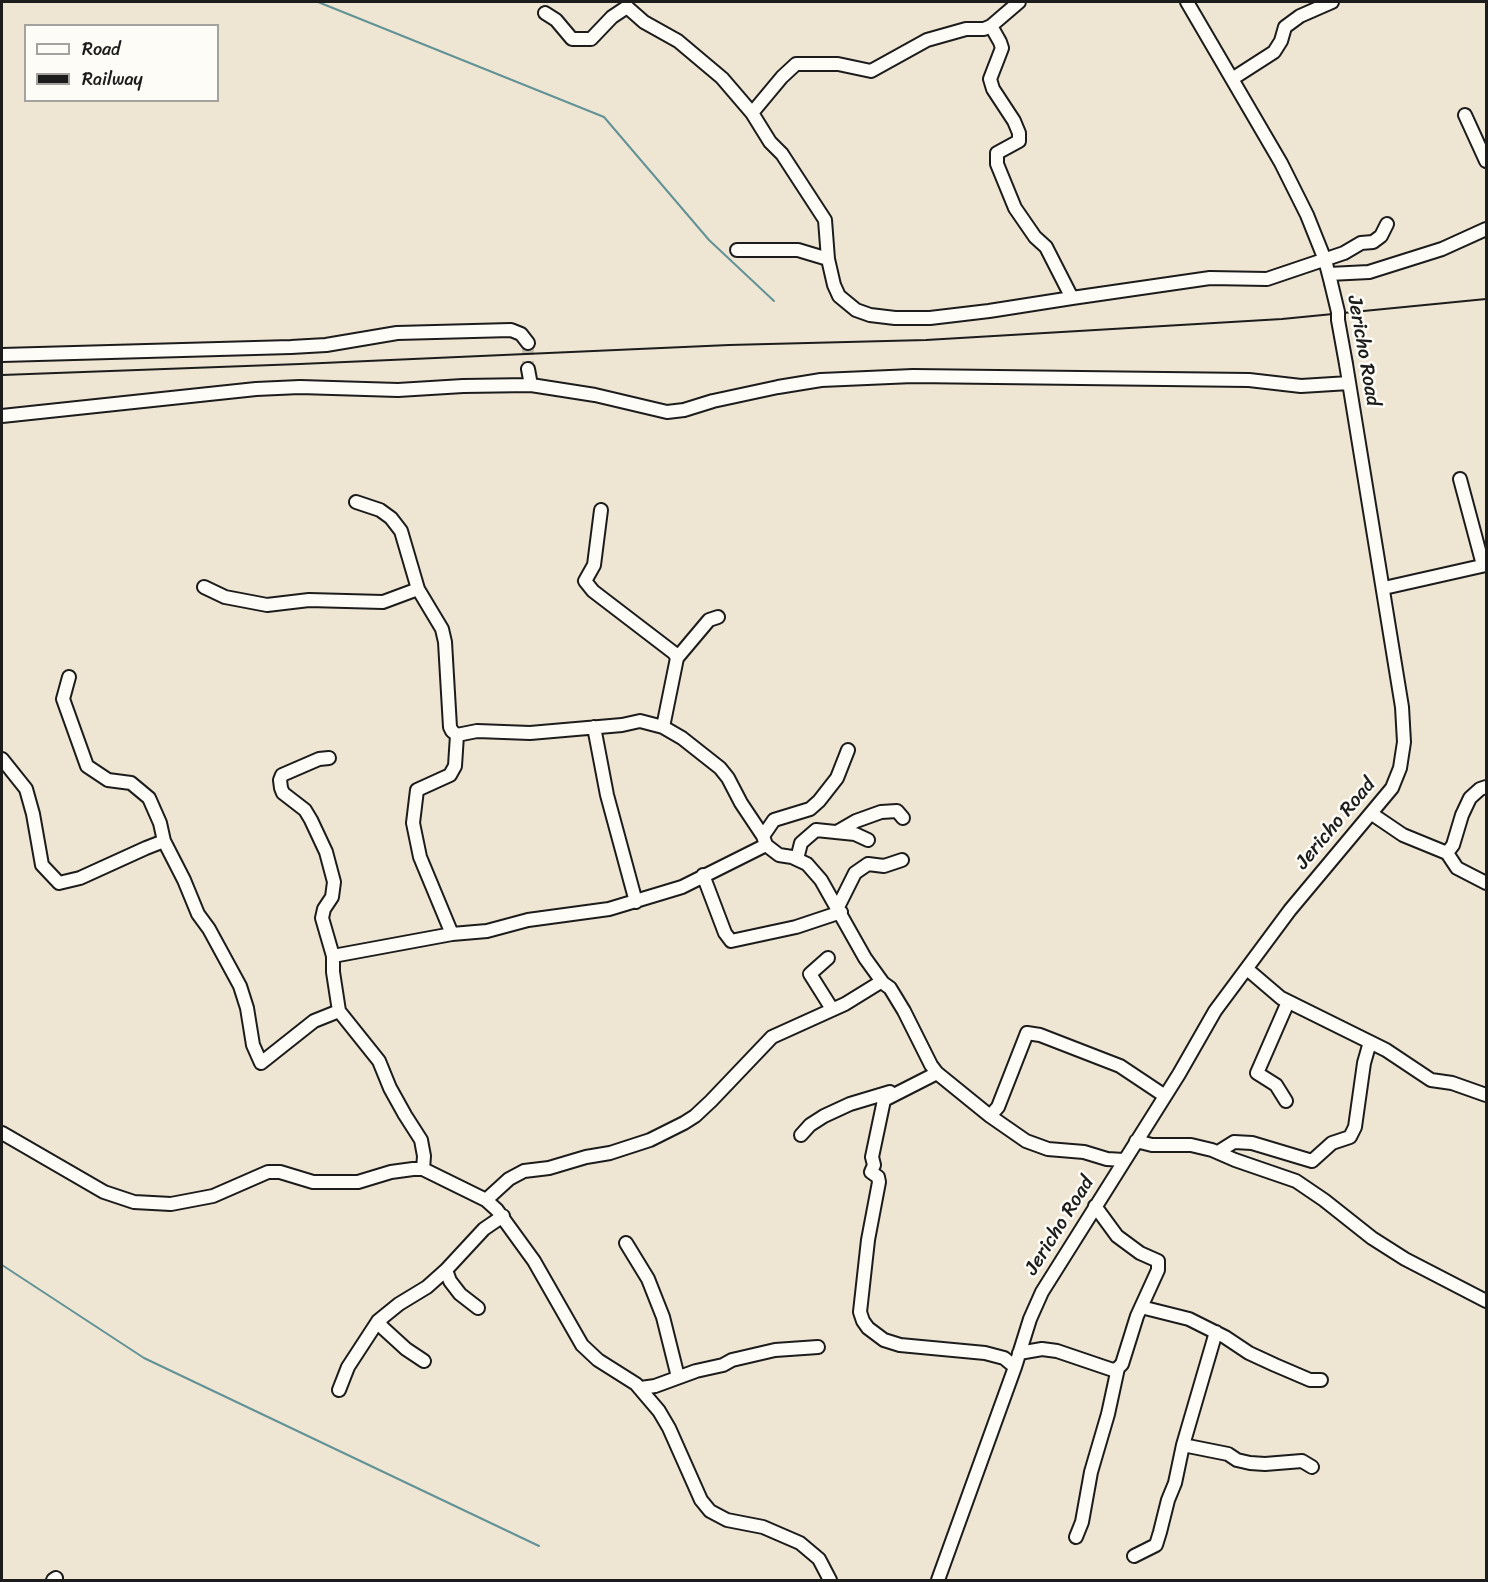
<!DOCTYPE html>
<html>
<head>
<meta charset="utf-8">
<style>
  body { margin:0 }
  #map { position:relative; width:1488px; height:1582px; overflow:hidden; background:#eee5d3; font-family:Sriracha,sans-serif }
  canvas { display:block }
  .frame { position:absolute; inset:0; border:3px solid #1c1c1c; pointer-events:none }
  .legend { position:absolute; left:24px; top:24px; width:195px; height:78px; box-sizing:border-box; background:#fdfcf7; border:2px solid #a3a29f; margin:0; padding:8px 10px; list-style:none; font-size:18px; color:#1c1c1c }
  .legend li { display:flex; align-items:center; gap:12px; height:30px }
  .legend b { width:30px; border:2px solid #a3a29f }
</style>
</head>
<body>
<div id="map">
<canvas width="1488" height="1582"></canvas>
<div class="frame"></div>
<ul class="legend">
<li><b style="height:8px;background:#fdfcf7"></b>Road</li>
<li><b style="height:8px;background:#1c1c1c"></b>Railway</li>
</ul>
</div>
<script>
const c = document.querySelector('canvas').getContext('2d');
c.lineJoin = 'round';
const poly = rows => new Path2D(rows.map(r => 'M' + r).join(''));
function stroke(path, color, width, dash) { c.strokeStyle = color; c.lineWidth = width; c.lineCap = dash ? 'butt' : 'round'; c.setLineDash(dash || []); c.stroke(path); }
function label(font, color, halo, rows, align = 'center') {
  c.font = font + ' Sriracha,sans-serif'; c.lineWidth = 5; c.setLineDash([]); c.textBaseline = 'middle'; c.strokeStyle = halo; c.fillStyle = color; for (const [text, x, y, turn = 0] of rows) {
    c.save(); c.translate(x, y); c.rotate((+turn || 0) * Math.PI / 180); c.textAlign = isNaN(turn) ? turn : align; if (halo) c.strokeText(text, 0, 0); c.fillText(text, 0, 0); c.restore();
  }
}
stroke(poly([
  [318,2,604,117,709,240,774,301],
  [2,1265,144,1358,539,1546]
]), '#619296', 2);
stroke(poly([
  [528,343,528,369]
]), '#c4bdae', 12, [12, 6]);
const minor = poly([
  [1187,2,1281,163,1307,215,1325,260,1331,283],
  [545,13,556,20,572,39,591,39,612,17,627,7,644,22,678,41,722,78,752,113,770,142,782,154,825,220,828,259,798,250,737,250],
  [991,26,1000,42,1002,48,990,79,993,89,1014,121,1019,133,1019,141,997,153,997,164,1015,208,1035,237,1046,247,1072,298,1210,278,1267,279,1344,253,1361,243,1373,242,1381,236,1387,224],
  [1232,79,1274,52,1281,41,1285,27,1300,16,1332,2],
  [752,113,782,77,796,64,838,64,871,71,927,40,966,29,984,29,991,26,1019,2],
  [1465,115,1486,161],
  [828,259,834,285,839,296,856,310,870,315,895,318,930,318,989,311,1072,298],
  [1329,274,1369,272,1442,249,1486,229],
  [2,355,291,347,326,345,397,333,511,330,521,334,528,343],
  [528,369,531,385,595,395,667,412,684,410,713,401,778,387,821,380,913,376,1249,380,1301,386,1349,383],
  [2,416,256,389,300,387,398,390,463,386,531,385],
  [1460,479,1483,565],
  [356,502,380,510,391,518,401,531,418,589,442,629,445,642,450,727,452,731,457,735,477,731,530,733,622,725,640,721,663,727,682,738,720,768,728,778,741,803,763,836,766,845,779,855,792,857,807,864,821,880,865,958,883,983,890,988,904,1011,931,1065,937,1073,990,1116,1026,1141,1048,1149,1084,1152,1107,1159,1124,1160],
  [601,510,594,565,585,581,593,591,674,653,677,658,663,727],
  [204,587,225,597,267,605,309,600,383,602,418,589],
  [1384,588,1486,565],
  [677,658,709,620,718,617],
  [69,677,63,699,87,766,108,780,131,783,149,798,160,823,164,841,184,880,198,914,209,929,240,986,247,1008,253,1045,261,1063,314,1021,339,1011],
  [594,727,607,795,636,902],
  [329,758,319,759,282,775,280,780,281,788,283,793,305,810,311,820,326,852,334,882,332,897,324,909,322,918,333,956,333,972,339,1011,379,1061,390,1088,405,1115,421,1140,424,1156,423,1169],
  [2,759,26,789,33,814,42,865,59,883,80,878,146,848,164,841],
  [1372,814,1403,835,1447,853,1453,845,1462,815,1470,798,1480,789,1486,787],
  [837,832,856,821,881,812,897,811,903,818],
  [763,836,774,820,810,809,819,801,837,778,848,750],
  [1447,853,1457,868,1486,883],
  [797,859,801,843,816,830,855,834,868,840],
  [703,875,725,933,731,941,796,927,841,912],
  [838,907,855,873,868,864,884,866,902,860],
  [452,934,420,857,413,823,417,790,450,775,455,766,457,735],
  [333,956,452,934,487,931,528,920,609,909,682,887,766,845],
  [828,958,810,974,832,1009],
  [1247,969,1281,998,1386,1050,1431,1080,1452,1083,1486,1095],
  [937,1073,884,1100,872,1157,874,1165,871,1172,878,1177,879,1182,868,1240,860,1312,863,1321,868,1328,884,1340,900,1345,985,1353,1004,1358,1015,1367],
  [1286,1101,1276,1085,1257,1073,1288,1002],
  [990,1116,998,1107,1027,1033,1040,1035,1120,1066,1165,1096],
  [2,1133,104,1192,134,1202,171,1204,213,1196,268,1172,280,1172,313,1182,358,1182,391,1172,413,1169,423,1169,486,1200,497,1210,534,1261,582,1345,598,1360,636,1384,659,1411,669,1428,701,1500,710,1511,727,1520,763,1527,800,1543,819,1559,830,1580],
  [801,1135,810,1125,824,1116,850,1104,890,1092],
  [1136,1141,1152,1145,1191,1145,1212,1150,1235,1160,1296,1181,1324,1200,1372,1238,1405,1259,1486,1301],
  [1218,1152,1234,1142,1252,1143,1312,1161,1332,1143,1350,1137,1355,1127,1364,1063,1370,1042],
  [486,1200,509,1179,524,1171,549,1168,586,1157,610,1153,650,1140,684,1123,695,1116,711,1101,772,1037,845,1004,879,983,883,983],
  [626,1243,648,1279,663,1317,678,1377],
  [446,1270,450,1281,460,1294,478,1308],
  [1141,1307,1189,1319,1225,1337,1249,1353,1275,1365,1310,1380,1321,1380],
  [378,1321,383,1328,406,1349,424,1361],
  [1019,1353,1042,1349,1057,1351,1113,1370,1118,1368],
  [641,1388,655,1386,696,1371,723,1365,732,1360,775,1350,818,1347],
  [339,1390,348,1367,378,1321,399,1304,427,1287,446,1270,484,1229,503,1216],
  [1183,1445,1228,1454,1237,1460,1250,1463,1265,1464,1302,1461,1312,1467],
  [1076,1537,1082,1522,1091,1472,1108,1414,1118,1368,1122,1364,1137,1316,1158,1270,1158,1261,1140,1253,1117,1236,1095,1206],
  [1134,1556,1156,1545,1160,1532,1168,1500,1175,1483,1183,1445,1216,1332],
  [53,1580,56,1578],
  [938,1580,1015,1367,1030,1319,1042,1292,1179,1074,1215,1011,1290,910,1392,788,1400,768,1404,742,1402,707,1346,364]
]);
stroke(minor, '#1c1c1c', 16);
stroke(minor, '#fdfcf7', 12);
stroke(poly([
  [2,375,300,364,729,345,926,340,1282,319,1486,299]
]), '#1c1c1c', 2);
const minorBridge = poly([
  [1331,283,1338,312,1338,320,1346,364]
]);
stroke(minorBridge, '#1c1c1c', 16, []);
stroke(minorBridge, '#fdfcf7', 12);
label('20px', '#1c1c1c', '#fdfcf7', [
  ["Jericho Road",1363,351,80],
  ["Jericho Road",1336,824,-50],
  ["Jericho Road",1060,1226,-58]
]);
</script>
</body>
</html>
